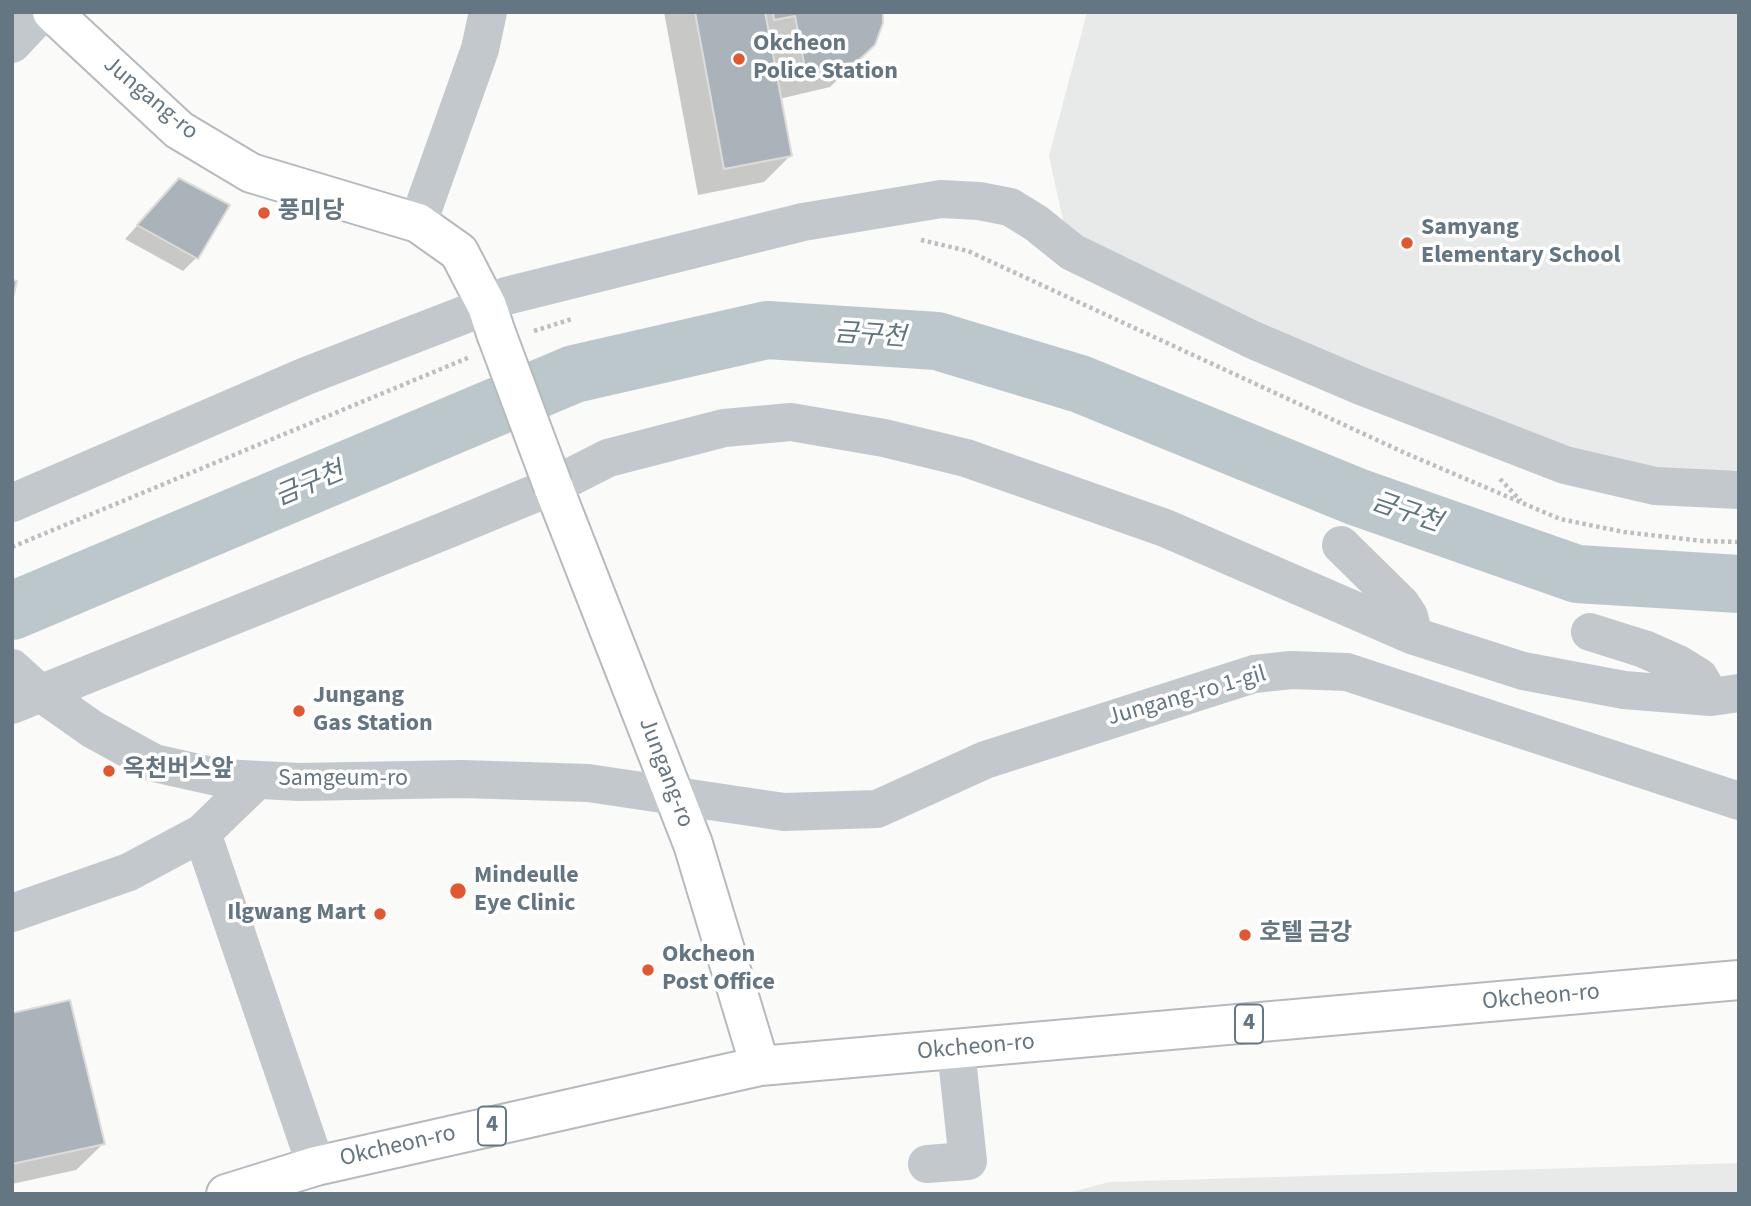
<!DOCTYPE html>
<html>
<head>
<meta charset="utf-8">
<style>
  body { margin:0 }
  #map { position:relative; width:1751px; height:1206px; overflow:hidden; background:#fafaf8; font-family:"Source Sans 3",sans-serif }
  canvas { display:block }
  .frame { position:absolute; inset:0; border:14px solid #657683; pointer-events:none }
</style>
</head>
<body>
<div id="map">
<canvas width="1751" height="1206"></canvas>
<div class="frame"></div>
</div>
<script>
const c = document.querySelector('canvas').getContext('2d');
c.lineJoin = 'round';
function fillPath(path, color) { c.fillStyle = color; c.fill(path, 'evenodd'); }
const poly = rows => new Path2D(rows.map(r => 'M' + r).join(''));
function stroke(path, color, width, dash) { c.strokeStyle = color; c.lineWidth = width; c.lineCap = dash ? 'butt' : 'round'; c.setLineDash(dash || []); c.stroke(path); }
function label(font, color, halo, rows, align = 'center') {
  c.font = font + ' "Source Sans 3","Noto Sans KR",sans-serif'; c.lineWidth = 7; c.setLineDash([]); c.textBaseline = 'middle'; c.strokeStyle = halo; c.fillStyle = color; for (const [text, x, y, turn = 0] of rows) {
    c.save(); c.translate(x, y); c.rotate((+turn || 0) * Math.PI / 180); c.textAlign = isNaN(turn) ? turn : align; if (halo) c.strokeText(text, 0, 0); c.fillText(text, 0, 0); c.restore();
  }
}
fillPath(poly([
  [1087,12,1739,12,1739,470,1666,477,1442,409,1066,234,1049,156],
  [1739,1163,1739,1194,1064,1194,1109,1182]
]), '#e8e9e9');
fillPath(poly([
  [664,12,881,12,874,44,830,87,779,99,790,156,764,182,698,195],
  [166,194,197,257,183,271,125,239],
  [12,1015,103,1144,76,1170,12,1184]
]), '#0003');
stroke(poly([
  [12,611,574,374,767,330,937,341,1080,384,1357,497,1577,574,1739,584]
]), '#bbc7cb', 58);
const building = poly([
  [695,12,765,12,792,156,724,169,695,12],
  [773,12,883,12,883,23,875,45,858,61,847,65,806,73,795,16,774,20,773,12],
  [179,178,230,205,198,259,137,225,179,178],
  [12,280,17,281,12,302,12,280],
  [70,1000,105,1144,12,1164,12,1013,70,1000]
]);
fillPath(building, '#aab3b9');
stroke(building, '#dcdcda', 2);
const major = poly([
  [52,12,179,130,251,173,418,223,459,252,487,306,496,333],
  [553,486,693,844,760,1066],
  [226,1194,316,1166,760,1066,1739,980]
]);
stroke(major, '#b5babe', 42);
stroke(poly([
  [921,240,968,251,1405,453,1560,519,1624,532,1703,541,1739,542],
  [534,331,572,319],
  [1500,479,1521,501],
  [12,547,470,357]
]), '#bbbfc2', 4.5, [3.5, 3.5]);
stroke(poly([
  [12,44,42,12],
  [418,223,480,49,488,12],
  [12,503,306,376,487,306,506,296,803,222,941,199,979,201,1010,207,1036,223,1072,252,1253,340,1361,386,1565,465,1655,486,1739,490],
  [1341,545,1401,604,1409,616,1414,636],
  [1590,632,1644,649,1678,664,1699,677,1711,697],
  [12,668,34,688,92,729,154,763,221,778,300,782,462,779,588,783,784,812,877,809,985,760,1254,674,1291,670,1347,672,1739,801],
  [12,705,449,529,553,486,608,458,724,428,791,422,884,438,966,458,1165,528,1414,636,1523,671,1624,690,1711,697,1739,693],
  [202,833,316,1166],
  [12,913,129,872,202,833,257,780],
  [927,1164,968,1161,956,1050]
]), '#c3c8cc', 38);
stroke(major, '#fff', 38);
const majorBridge = poly([
  [496,333,553,486]
]);
stroke(majorBridge, '#b5babe', 42, []);
stroke(majorBridge, '#fff', 38);
for (const [x, y, r, color] of [
  [739,59,7,"#e4572e"],
  [264,213,7,"#e4572e"],
  [1407,243,7,"#e4572e"],
  [299,711,7,"#e4572e"],
  [109,771,7,"#e4572e"],
  [458,891,9,"#e4572e"],
  [380,914,7,"#e4572e"],
  [1245,935,7,"#e4572e"],
  [648,970,7,"#e4572e"]
]) { const dot = new Path2D(); dot.arc(x, y, r, 0, 2 * Math.PI); c.fillStyle = color; c.fill(dot); stroke(dot, '#fff', 2.5); }
for (const [x, y, w] of [
  [1249,1024,28],
  [492,1126,28]
]) { const box = new Path2D(); box.roundRect(x - w / 2, y - 19.5, w, 39, 5); c.fillStyle = '#fff'; c.fill(box); stroke(box, '#657683', 2); }
label('bold 23px', '#657683', null, [
  ["4",1249,1024],
  ["4",492,1126]
]);
label('bold 24px', '#657683', '#fff', [
  ["Okcheon",753,45],
  ["Police Station",753,73],
  ["풍미당",278,213],
  ["Samyang",1421,229],
  ["Elementary School",1421,257],
  ["Jungang",313,697],
  ["Gas Station",313,725],
  ["옥천버스앞",123,771],
  ["Mindeulle",474,877],
  ["Eye Clinic",474,905],
  ["Ilgwang Mart",366,914,"right"],
  ["호텔 금강",1259,935],
  ["Okcheon",662,956],
  ["Post Office",662,984]
], 'left');
label('24px', '#657683', '#fff', [
  ["Jungang-ro",150,99,40],
  ["Jungang-ro 1-gil",1187,697,-16],
  ["Jungang-ro",665,773,69],
  ["Samgeum-ro",343,780],
  ["Okcheon-ro",1541,998,-5],
  ["Okcheon-ro",976,1048,-5],
  ["Okcheon-ro",398,1147,-13]
]);
label('italic 26px', '#60757c', '#fff', [
  ["금구천",870,337,4],
  ["금구천",310,486,-23],
  ["금구천",1406,514,19]
]);
</script>
</body>
</html>
